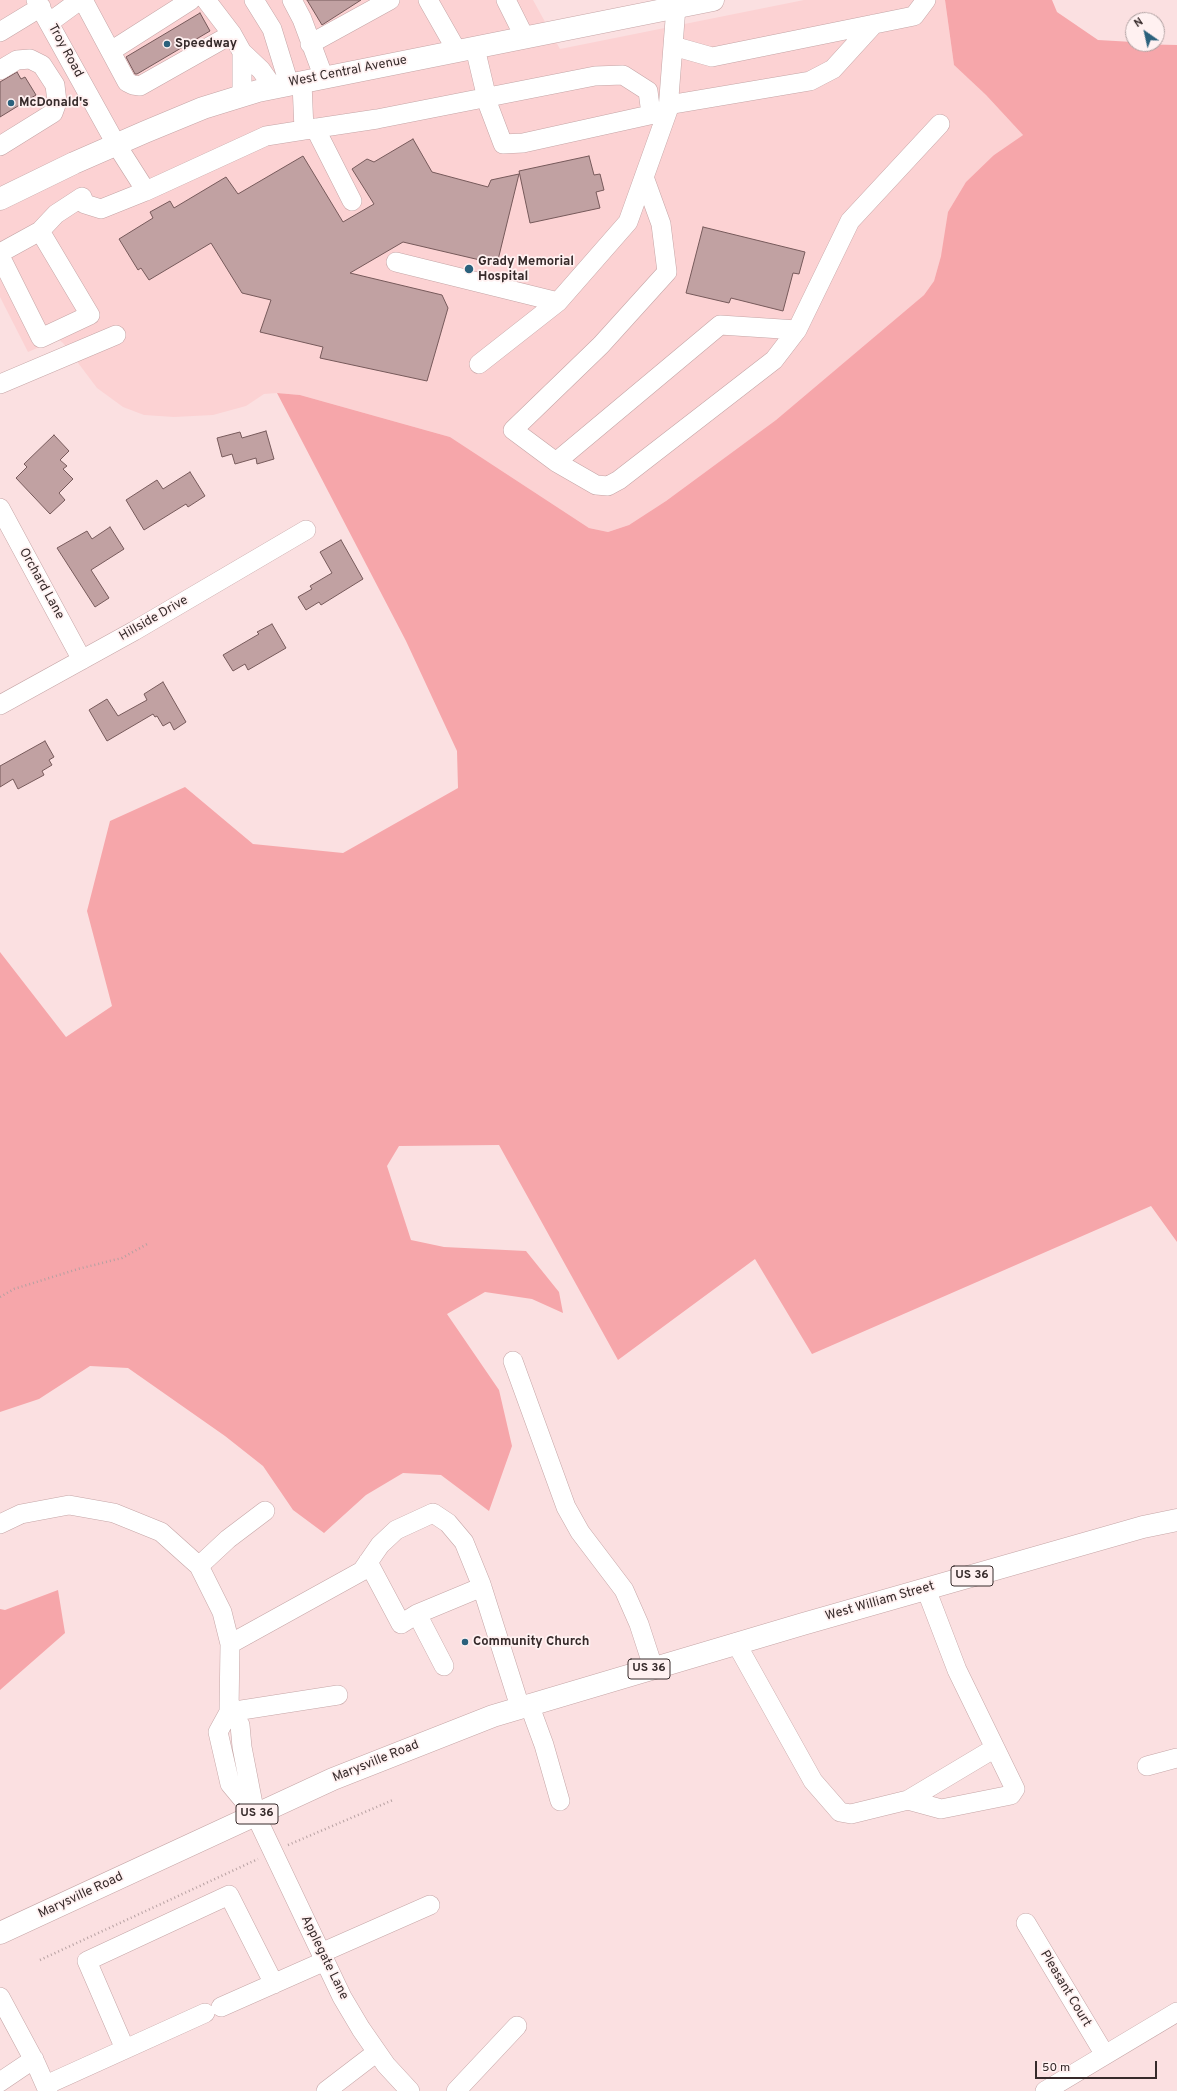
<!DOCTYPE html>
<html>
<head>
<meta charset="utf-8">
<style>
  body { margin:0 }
  #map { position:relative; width:1177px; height:2091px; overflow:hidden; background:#fbe0e1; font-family:Overpass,sans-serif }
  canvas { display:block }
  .north { position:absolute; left:1125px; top:12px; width:40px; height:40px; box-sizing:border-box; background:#fff1f1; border:1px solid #afa1a1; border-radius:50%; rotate:326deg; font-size:11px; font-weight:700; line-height:16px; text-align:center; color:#362a2a }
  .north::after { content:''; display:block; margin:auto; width:14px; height:18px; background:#2b617c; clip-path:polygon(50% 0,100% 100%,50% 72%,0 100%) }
  .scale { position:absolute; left:1035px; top:2061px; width:122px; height:18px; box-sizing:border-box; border:2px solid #362a2a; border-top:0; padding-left:5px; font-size:12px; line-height:14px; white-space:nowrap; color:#362a2a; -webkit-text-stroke:3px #fff1f1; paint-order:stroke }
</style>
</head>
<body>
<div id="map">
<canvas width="1177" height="2091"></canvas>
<div class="north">N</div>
<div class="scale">50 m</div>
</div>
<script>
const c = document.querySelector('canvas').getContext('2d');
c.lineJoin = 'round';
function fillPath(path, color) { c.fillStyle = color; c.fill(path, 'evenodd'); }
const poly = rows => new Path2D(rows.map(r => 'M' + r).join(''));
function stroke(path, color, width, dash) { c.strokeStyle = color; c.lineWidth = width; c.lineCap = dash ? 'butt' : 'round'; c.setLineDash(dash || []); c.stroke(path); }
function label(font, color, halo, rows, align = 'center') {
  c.font = font + ' Overpass,sans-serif'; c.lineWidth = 3.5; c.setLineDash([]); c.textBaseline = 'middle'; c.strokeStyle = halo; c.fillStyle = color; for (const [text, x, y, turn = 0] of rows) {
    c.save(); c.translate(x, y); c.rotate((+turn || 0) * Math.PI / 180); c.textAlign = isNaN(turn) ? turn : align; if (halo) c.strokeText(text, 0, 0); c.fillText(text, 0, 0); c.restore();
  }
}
fillPath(poly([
  [0,0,533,0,560,49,804,0,945,0,954,65,986,95,1023,135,994,155,941,256,934,281,924,295,776,420,666,501,629,525,608,532,589,528,450,437,300,395,277,393,264,394,246,406,213,415,174,417,144,415,123,407,97,388,63,343,58,339,28,352,0,297]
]), '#fcd2d3');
fillPath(poly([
  [945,0,1052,0,1057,12,1098,40,1133,42,1133,44,1177,45,1177,1242,1151,1206,812,1354,755,1259,618,1360,499,1145,399,1146,387,1166,411,1240,444,1247,526,1251,559,1292,563,1313,532,1299,485,1292,447,1314,499,1390,512,1446,489,1511,441,1475,403,1473,366,1495,324,1533,293,1510,263,1466,225,1436,128,1368,90,1366,39,1399,0,1412,0,952,66,1037,112,1006,87,911,110,821,185,787,253,844,343,853,458,788,457,751,406,641,277,393,300,395,450,437,589,528,608,532,629,525,666,501,776,420,924,295,934,281,941,256,948,212,966,182,994,155,1023,135,986,95,954,65],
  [58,1590,65,1633,0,1690,0,1609,5,1610]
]), '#f6a6aa');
const building = poly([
  [307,0,361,0,322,25,307,0],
  [200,13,210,31,137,74,135,74,126,57,200,13],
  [17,72,21,79,25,77,36,95,0,117,0,82,17,72],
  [413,139,432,172,488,187,491,180,519,174,497,264,403,242,350,273,442,295,448,308,427,381,320,358,323,347,260,332,271,300,242,293,211,243,149,280,141,268,138,270,119,239,153,218,150,212,170,201,174,208,226,177,238,194,303,156,343,222,374,204,352,169,367,159,374,162,413,139],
  [589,156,594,175,600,174,604,190,596,192,600,208,530,223,519,171,589,156],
  [703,227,805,252,799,274,793,273,783,311,731,298,729,303,686,293,703,227],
  [266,431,274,459,257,464,256,458,235,464,232,454,222,457,217,438,240,432,242,438,266,431],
  [54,435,69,451,60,460,67,466,63,469,73,479,59,493,65,500,50,514,16,478,27,467,24,464,54,435],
  [190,472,205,496,188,507,186,504,144,530,126,500,157,480,163,489,190,472],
  [110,527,124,549,91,570,109,598,95,607,57,548,87,531,92,539,110,527],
  [341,540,363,579,321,605,319,602,306,610,298,597,312,589,310,586,332,573,320,552,341,540],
  [272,624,286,648,248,670,245,664,233,671,223,655,259,634,257,632,272,624],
  [163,682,186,722,174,730,170,722,163,726,157,716,155,717,153,714,107,741,89,710,107,699,118,716,147,700,144,694,163,682],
  [45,741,54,757,49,760,52,765,42,771,44,775,18,789,13,779,0,787,0,766,45,741]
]);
fillPath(building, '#c1a1a2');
stroke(building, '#775a5b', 1);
const minor = poly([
  [36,0,116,144,146,191,266,136,304,130],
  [83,0,127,82,133,85,140,86,232,34],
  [206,0,232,34,242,52,261,70,273,87],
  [254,0,272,29,289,84],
  [292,0,302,19,324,78],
  [428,0,457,51],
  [506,0,525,38],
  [50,22,80,0],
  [0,32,41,7],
  [310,44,390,0],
  [673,46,712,57,914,16,926,0],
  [475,48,489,107,503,144,523,143,663,112],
  [111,51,191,0],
  [0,70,17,60,30,59,42,65,55,85,57,102,53,113,0,146],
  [302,83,304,130,377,119,595,76,623,75,648,91,651,114],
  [242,96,242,52],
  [668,105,810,81,833,69,874,24],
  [315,128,352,201],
  [644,177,661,224,667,272,601,345,513,430,556,462,720,325,797,330,850,221,940,124],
  [0,253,40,231,56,214,82,197,85,204,101,209,146,191],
  [0,256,41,338,90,315,40,231],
  [396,262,558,302],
  [479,364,558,302,628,222,668,110,676,7],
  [0,384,116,335],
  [556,462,596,485,608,486,619,480,774,360,797,330],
  [0,508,82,660],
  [0,705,134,631,306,530],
  [513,1361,566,1507,580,1532,624,1590,639,1624,653,1667],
  [0,1524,21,1514,69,1505,114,1513,161,1532,199,1566,222,1612,230,1644,229,1712,218,1732,230,1784,255,1814],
  [368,1562,401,1624,417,1614,444,1666],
  [199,1566,228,1539,265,1511],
  [417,1614,482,1587],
  [736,1643,813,1781,840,1812,851,1814,908,1800,941,1809,1011,1795,1015,1789,957,1670,926,1589],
  [230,1644,362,1571,380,1545,396,1530,433,1513,448,1523,464,1542,481,1584,520,1707],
  [529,1704,544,1745,560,1801],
  [229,1712,240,1725,242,1747,255,1814,342,1997,361,2029,386,2065,410,2091],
  [229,1712,338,1695],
  [1147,1766,1177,1758],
  [908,1800,995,1748],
  [1026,1923,1105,2055],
  [321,1953,430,1905],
  [0,1997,36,2064,48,2091],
  [221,2007,325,1961],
  [125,2049,87,1961,229,1895,274,1984],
  [0,2082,34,2059],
  [46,2085,205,2013],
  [326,2091,377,2052],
  [456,2091,517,2026],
  [1045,2091,1177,2012]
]);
const major = poly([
  [0,199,74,163,145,132,203,108,258,91,713,0]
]);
const highway = poly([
  [0,1933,333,1779,493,1716,803,1624,1143,1527,1177,1520]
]);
stroke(minor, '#c5a5a6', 20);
stroke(major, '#c5a5a6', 23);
stroke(highway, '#c5a5a6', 23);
stroke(poly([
  [0,1297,14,1289,78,1269,122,1258,149,1243],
  [288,1845,393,1800],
  [40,1960,258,1859]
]), '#b6a0a1', 2.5, [1, 3]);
stroke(minor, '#fff', 19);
stroke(major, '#fff', 22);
stroke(highway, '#fff', 22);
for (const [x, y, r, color] of [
  [167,44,4,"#2b617c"],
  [11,103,4,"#2b617c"],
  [469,269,5,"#2b617c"],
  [465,1642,4,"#2b617c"]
]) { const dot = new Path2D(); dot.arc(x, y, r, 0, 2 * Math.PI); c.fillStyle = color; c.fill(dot); stroke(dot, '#fff1f1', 1.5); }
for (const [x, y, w] of [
  [972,1576,42],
  [649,1669,42],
  [257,1814,42]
]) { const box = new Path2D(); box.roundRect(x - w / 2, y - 10, w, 20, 3); c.fillStyle = '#fff1f1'; c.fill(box); stroke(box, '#362a2a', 1); }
label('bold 12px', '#362a2a', null, [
  ["US 36",972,1576],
  ["US 36",649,1669],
  ["US 36",257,1814]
]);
label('bold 13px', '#362a2a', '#fff1f1', [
  ["Speedway",175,44],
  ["McDonald's",19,103],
  ["Grady Memorial",478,262],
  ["Hospital",478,277],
  ["Community Church",473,1642]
], 'left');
label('13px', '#362a2a', '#fff1f1', [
  ["Troy Road",65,51,61],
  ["West Central Avenue",348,72,-11],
  ["Orchard Lane",41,584,61],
  ["Hillside Drive",154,619,-30],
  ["West William Street",880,1602,-16],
  ["Marysville Road",376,1762,-22],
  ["Marysville Road",81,1896,-25],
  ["Applegate Lane",324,1958,64],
  ["Pleasant Court",1065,1989,59]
]);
</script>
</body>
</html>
